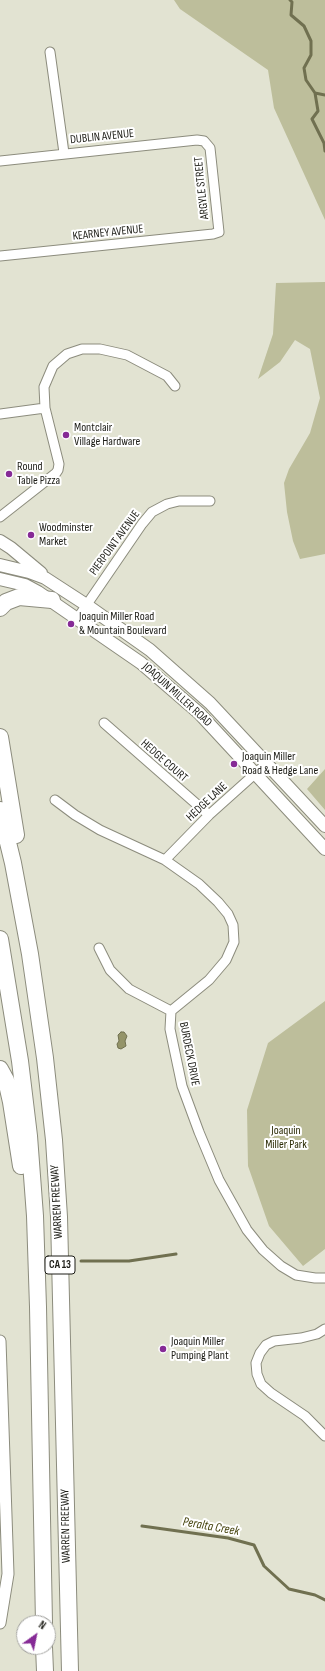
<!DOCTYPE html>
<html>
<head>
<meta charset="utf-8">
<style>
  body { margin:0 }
  #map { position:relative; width:325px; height:1671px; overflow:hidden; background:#e2e3d2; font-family:"Sofia Sans Condensed",sans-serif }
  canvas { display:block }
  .north { position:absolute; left:16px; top:1615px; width:40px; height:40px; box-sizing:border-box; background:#fff; border:1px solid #a5a5a2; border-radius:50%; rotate:33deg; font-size:11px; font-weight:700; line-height:16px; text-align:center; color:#1d1d17 }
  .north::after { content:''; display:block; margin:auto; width:14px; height:18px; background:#862a96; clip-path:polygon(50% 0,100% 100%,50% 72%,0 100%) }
</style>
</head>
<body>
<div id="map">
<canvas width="325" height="1671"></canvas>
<div class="north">N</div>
</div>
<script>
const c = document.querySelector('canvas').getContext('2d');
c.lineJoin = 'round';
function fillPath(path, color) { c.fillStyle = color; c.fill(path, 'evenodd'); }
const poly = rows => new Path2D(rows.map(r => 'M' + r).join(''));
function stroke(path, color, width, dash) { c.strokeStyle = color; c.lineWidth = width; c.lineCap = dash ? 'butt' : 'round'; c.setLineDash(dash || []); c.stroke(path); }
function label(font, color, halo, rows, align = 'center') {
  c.font = font + ' "Sofia Sans Condensed",sans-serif'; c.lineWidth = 4; c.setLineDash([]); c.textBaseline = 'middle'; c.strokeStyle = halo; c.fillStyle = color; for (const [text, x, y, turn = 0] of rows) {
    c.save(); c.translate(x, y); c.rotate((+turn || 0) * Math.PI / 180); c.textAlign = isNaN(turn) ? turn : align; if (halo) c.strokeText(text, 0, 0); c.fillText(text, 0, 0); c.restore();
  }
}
fillPath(poly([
  [174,0,325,0,325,220,274,108,268,70,180,9],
  [325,282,325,554,300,559,293,541,287,512,284,483,289,469,310,433,320,398,310,349,295,340,280,362,258,379,273,334,276,283],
  [325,769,325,810,307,789],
  [325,1001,325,1249,303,1266,269,1226,248,1166,247,1110,268,1043]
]), '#bdbe9b');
const water = poly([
  [121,1032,124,1032,127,1036,125,1041,126,1046,121,1049,118,1048,117,1044,119,1041,118,1035,121,1032]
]);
fillPath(water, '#949469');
stroke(water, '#707050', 1);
stroke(poly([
  [290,0,292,2,291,15,304,26,311,41,311,55,304,68,306,80,315,93,318,111,312,119,324,143,325,151],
  [315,93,325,95],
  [81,1261,129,1261,176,1254],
  [142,1526,228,1538,254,1545,264,1566,289,1589,315,1595,325,1600]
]), '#707050', 3);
const minor = poly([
  [50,52,64,153],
  [0,161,197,140,204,141,210,148,219,232,213,234,0,256],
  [0,414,45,408],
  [0,517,56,473,58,470,59,464,45,408,44,387,53,366,67,354,82,349,100,349,127,355,167,376,175,386],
  [77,619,142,524,152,512,167,504,179,501,210,501],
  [104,723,209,815],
  [55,800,75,815,100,830,165,860,199,884,218,902,228,914,233,925,234,942,226,960,209,980,171,1011,170,1029,182,1086,199,1132,219,1180,247,1230,263,1250,281,1266,296,1275,315,1278,325,1278],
  [165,860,209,815,267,763],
  [99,948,110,970,129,989,171,1011],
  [325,1329,317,1334,301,1338,274,1341,266,1345,260,1353,256,1363,257,1374,261,1384,271,1393,305,1416,325,1436]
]);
const tertiary = poly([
  [0,1341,8,1574,0,1623]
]);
const secondary = poly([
  [0,541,11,548,41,573],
  [0,565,29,572,45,578,85,604,150,650,210,703,325,826],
  [0,579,25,585,38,592,141,663,199,713,325,849]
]);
const motorway = poly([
  [0,608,6,602,19,597,52,600],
  [0,737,16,835],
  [0,810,13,863,30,954,45,1058,54,1140,59,1217,70,1671],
  [0,939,20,1061,29,1136,35,1216,38,1307,44,1623],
  [0,1069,6,1080,11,1102,21,1166],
  [44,1647,45,1671]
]);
stroke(minor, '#8c8c7d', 11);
stroke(tertiary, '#8c8c7d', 13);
stroke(secondary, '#8c8c7d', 14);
stroke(motorway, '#8c8c7d', 18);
stroke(minor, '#fff', 9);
stroke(tertiary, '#fff', 11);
stroke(secondary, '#fff', 12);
stroke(motorway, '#fff', 16);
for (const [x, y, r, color] of [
  [66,435,4,"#862a96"],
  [9,474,4,"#862a96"],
  [31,535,4,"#862a96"],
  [71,624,4,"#862a96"],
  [234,764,4,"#862a96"],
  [163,1349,4,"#862a96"]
]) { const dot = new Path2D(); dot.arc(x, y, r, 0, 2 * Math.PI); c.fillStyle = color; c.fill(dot); stroke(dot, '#fff', 1.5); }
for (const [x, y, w] of [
  [60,1265,30]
]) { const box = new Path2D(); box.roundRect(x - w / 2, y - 9, w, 18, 3); c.fillStyle = '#fff'; c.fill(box); stroke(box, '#1d1d17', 1); }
label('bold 11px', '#1d1d17', null, [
  ["CA 13",60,1265]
]);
label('12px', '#1d1d17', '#fff', [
  ["DUBLIN AVENUE",102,137,-6],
  ["ARGYLE STREET",202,188,-96],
  ["KEARNEY AVENUE",108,233,-6],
  ["PIERPOINT AVENUE",115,543,-54],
  ["JOAQUIN MILLER ROAD",177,695,42],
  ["HEDGE COURT",164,761,41],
  ["HEDGE LANE",207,802,-43],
  ["BURDECK DRIVE",189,1054,79],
  ["WARREN FREEWAY",57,1202,-93],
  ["WARREN FREEWAY",66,1526,-91]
]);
label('12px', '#1d1d17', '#fff', [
  ["Montclair",74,428],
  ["Village Hardware",74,442],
  ["Round",17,467],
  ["Table Pizza",17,481],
  ["Woodminster",39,528],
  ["Market",39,542],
  ["Joaquin Miller Road",79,617],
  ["& Mountain Boulevard",79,631],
  ["Joaquin Miller",242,757],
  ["Road & Hedge Lane",242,771],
  ["Joaquin Miller",171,1342],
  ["Pumping Plant",171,1356]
], 'left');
label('12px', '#2d2d07', '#fff', [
  ["Joaquin",286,1131],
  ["Miller Park",286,1145]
]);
label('italic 13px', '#45430d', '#fff', [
  ["Peralta Creek",211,1527,10]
]);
</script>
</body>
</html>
